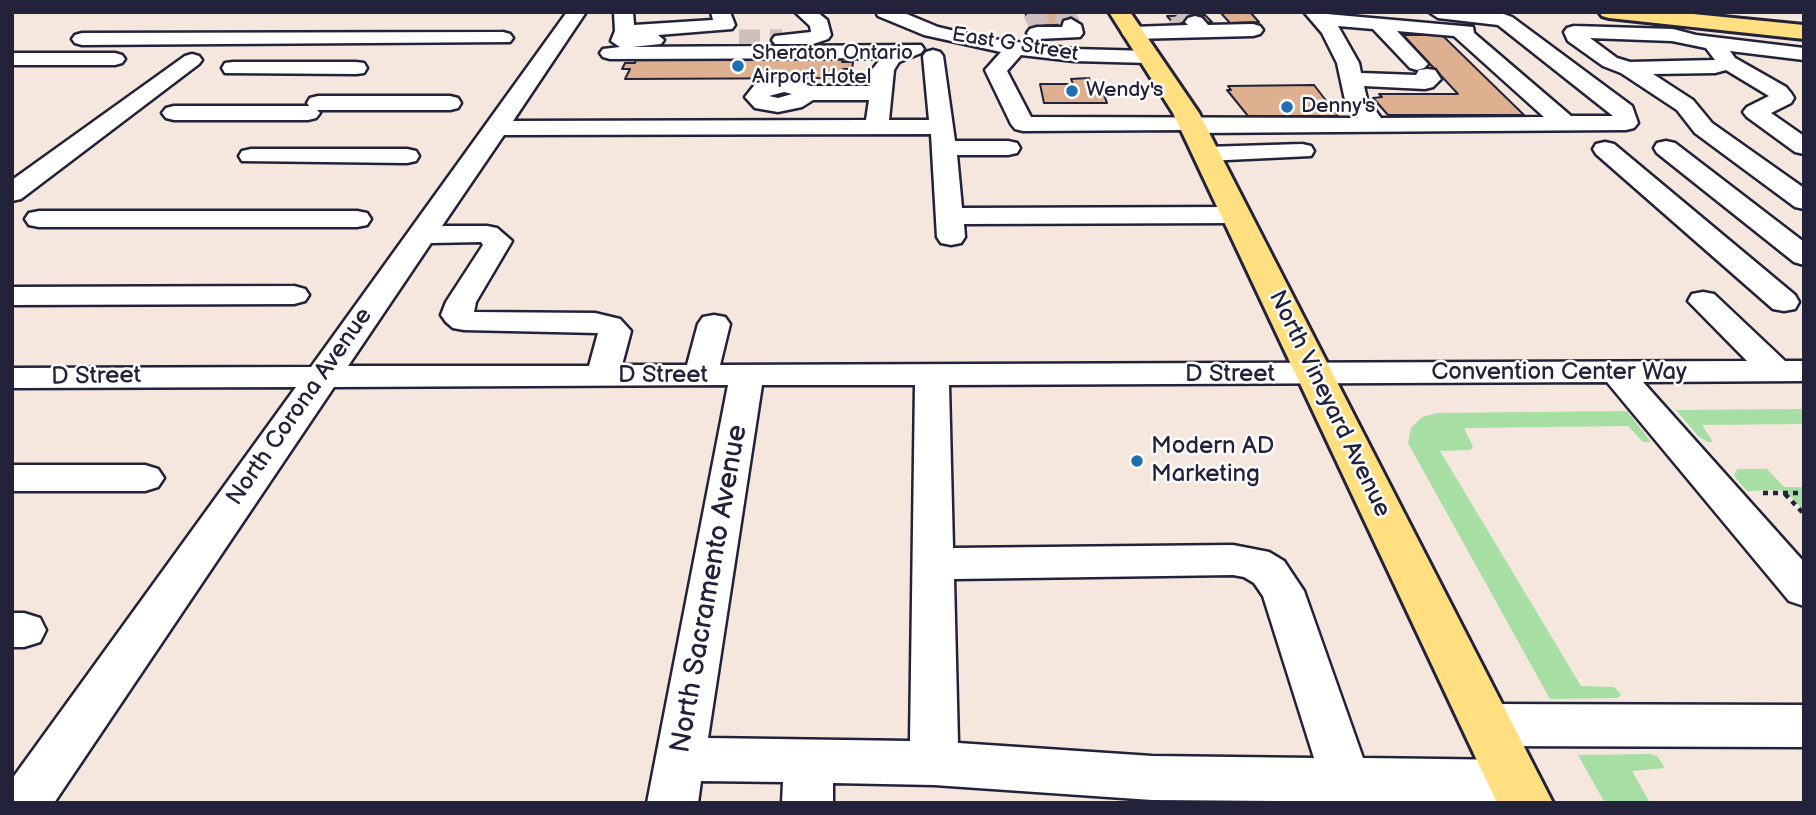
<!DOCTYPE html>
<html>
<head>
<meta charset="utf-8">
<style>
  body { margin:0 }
  #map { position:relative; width:1816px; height:815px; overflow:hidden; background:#f5e7dd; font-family:"Balsamiq Sans",sans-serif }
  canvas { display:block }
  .frame { position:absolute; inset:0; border:14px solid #22223b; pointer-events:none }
</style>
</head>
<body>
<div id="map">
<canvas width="1816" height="815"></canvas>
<div class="frame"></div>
</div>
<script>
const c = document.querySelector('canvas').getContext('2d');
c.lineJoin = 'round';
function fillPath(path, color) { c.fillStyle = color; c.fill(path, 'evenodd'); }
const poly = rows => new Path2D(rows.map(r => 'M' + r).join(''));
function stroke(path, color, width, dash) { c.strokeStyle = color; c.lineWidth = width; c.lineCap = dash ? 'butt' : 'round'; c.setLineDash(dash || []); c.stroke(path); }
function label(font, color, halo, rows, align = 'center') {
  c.font = font + ' "Balsamiq Sans",sans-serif'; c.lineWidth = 5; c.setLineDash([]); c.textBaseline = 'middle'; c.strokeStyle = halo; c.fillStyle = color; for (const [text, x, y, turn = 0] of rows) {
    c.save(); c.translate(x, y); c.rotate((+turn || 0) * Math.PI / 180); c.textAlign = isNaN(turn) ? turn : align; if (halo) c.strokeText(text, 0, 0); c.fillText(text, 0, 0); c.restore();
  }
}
fillPath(poly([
  [1804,409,1804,424,1702,425,1713,442,1708,442,1699,437,1676,410],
  [1627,411,1651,442,1643,442,1628,426,1464,428,1473,447,1470,450,1440,451,1581,686,1614,687,1621,694,1618,698,1550,699,1408,443,1411,428,1422,417,1438,413],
  [1737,469,1767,469,1784,487,1804,487,1804,511,1788,494,1780,490,1747,491,1734,476],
  [1651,754,1657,756,1665,768,1632,771,1650,803,1605,803,1578,755]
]), '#a6dea3');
const building = poly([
  [998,12,1069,12,1077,24,1032,26,1025,13,998,12],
  [1220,12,1250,12,1259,22,1230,23,1220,12],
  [1205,15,1212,22,1173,23,1167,16,1205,15],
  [1403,35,1442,35,1524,115,1388,115,1373,98,1382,97,1379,94,1458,94,1403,35],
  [843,58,842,62,853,62,852,69,843,69,842,78,625,79,630,69,622,69,625,63,635,63,636,59,843,58],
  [1089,78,1091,84,1100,84,1107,103,1044,103,1040,84,1073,84,1071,79,1089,78],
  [1314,85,1338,116,1248,116,1227,90,1231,90,1228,86,1314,85]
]);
fillPath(building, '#deb08f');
stroke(building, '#22223b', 2);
stroke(poly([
  [1033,12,1040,26],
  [1063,12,1071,25],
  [1176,16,1181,22],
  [739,40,782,40]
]), '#cbc0bd', 21, [21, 10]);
const minor = poly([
  [567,12,586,12,513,121,866,120,869,100,813,100,802,107,778,112,755,108,745,97,756,83,785,78,811,86,870,86,872,70,881,58,610,59,603,57,600,53,603,49,620,47,611,41,615,31,614,12,633,12,634,25,713,20,711,12,730,12,735,25,732,29,658,35,664,40,661,44,632,47,921,45,924,49,921,53,899,62,894,70,889,120,929,120,923,56,926,52,933,50,940,52,943,56,955,141,1008,141,1017,143,1020,148,1017,153,1008,155,957,155,962,208,1236,207,1246,209,1250,215,1246,221,1236,223,964,224,965,237,961,243,951,245,941,243,937,237,931,134,504,135,442,226,487,226,497,228,512,241,476,302,474,312,595,313,620,319,631,331,622,365,687,365,698,324,703,317,714,315,725,317,730,324,720,365,1747,361,1688,301,1692,294,1703,292,1714,294,1785,361,1804,361,1804,381,1643,382,1804,562,1804,606,1789,601,1607,382,949,385,953,548,1233,545,1269,552,1284,561,1304,591,1363,758,1516,760,1534,767,1541,783,1534,799,1524,803,1152,800,934,785,833,783,833,803,782,803,783,782,701,781,698,803,647,803,728,385,334,387,54,803,12,803,12,779,296,387,12,388,12,368,311,367,567,12],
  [784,92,792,94,778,98,769,96,784,92],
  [481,242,483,245,446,302,441,315,446,322,453,328,464,330,598,333,589,366,348,366,431,243,481,242],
  [762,385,915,385,910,741,708,738,762,385],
  [1233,575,1244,577,1254,583,1263,596,1314,758,1152,756,958,743,954,579,1233,575],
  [795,12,817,12,827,20,831,35,828,39,813,44,775,44,772,40,775,36,811,32,810,26,795,12],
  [876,12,902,12,938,27,984,38,1074,49,1149,51,1156,53,1159,57,1156,61,1149,63,1074,61,1021,55,1007,71,1031,117,1358,118,1345,100,1337,63,1322,33,1304,12,1473,27,1474,33,1571,116,1613,116,1498,25,1438,18,1429,12,1498,12,1512,17,1632,106,1638,123,1634,128,1626,130,1192,133,1183,130,1023,131,1015,129,1011,124,985,70,1001,52,924,35,878,16,876,12],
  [1338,26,1373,29,1410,68,1417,70,1424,68,1428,64,1397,31,1454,36,1544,117,1381,118,1367,99,1364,86,1425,89,1433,87,1441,79,1435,70,1427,69,1419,70,1416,75,1361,73,1359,63,1338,26],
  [1195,16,1202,18,1208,25,1253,24,1260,26,1263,30,1260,34,1253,36,1132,39,1125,37,1122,33,1125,29,1132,27,1188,25,1185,22,1188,18,1195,16],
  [1071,19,1081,25,1083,33,1080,37,1037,39,1030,37,1027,33,1030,29,1037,27,1062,27,1064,21,1071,19],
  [1574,26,1673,29,1696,35,1804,48,1804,60,1730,51,1735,58,1786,87,1791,93,1794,98,1791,103,1771,113,1804,136,1804,154,1795,152,1747,117,1743,112,1747,107,1769,96,1726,70,1715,73,1653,74,1693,100,1712,123,1804,188,1804,209,1795,207,1695,133,1677,110,1621,73,1603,66,1568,41,1564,32,1567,28,1574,26],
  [1590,38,1672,41,1706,48,1715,60,1630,62,1617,58,1590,38],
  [503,32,510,34,513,38,510,42,82,45,75,43,72,39,75,35,82,33,503,32],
  [12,53,115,53,122,55,125,59,122,63,115,65,12,65,12,53],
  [192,54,199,56,202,60,199,64,21,199,12,201,12,180,185,56,192,54],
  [233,62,356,62,364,63,367,68,364,73,356,74,225,73,222,68,225,63,233,62],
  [318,96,450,96,458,98,461,103,458,108,450,110,317,110,320,113,316,118,308,120,174,120,166,118,162,113,166,108,174,106,309,106,307,103,310,98,318,96],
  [1666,141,1675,143,1804,242,1804,265,1794,262,1657,153,1654,148,1657,143,1666,141],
  [1605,142,1614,144,1795,295,1799,302,1795,309,1784,311,1773,309,1596,154,1593,149,1596,144,1605,142],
  [1302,144,1311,146,1314,151,1311,156,1206,161,1197,159,1194,154,1197,149,1206,147,1302,144],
  [251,149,407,149,416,151,419,156,416,161,407,163,242,161,239,156,242,151,251,149],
  [39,211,357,211,367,213,371,219,367,225,357,227,39,227,29,225,25,219,29,213,39,211],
  [294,286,305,289,309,295,305,301,294,304,12,305,12,287,294,286],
  [12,465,145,465,158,469,164,478,158,487,145,491,12,491,12,465],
  [12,613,24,613,40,618,46,630,40,642,24,647,12,647,12,613],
  [1487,704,1804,705,1804,747,1487,746,1470,740,1463,725,1470,710,1487,704]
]);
const major = poly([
  [1109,12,1130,12,1199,113,1553,803,1497,803,1173,113,1109,12]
]);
const highway = poly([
  [1599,12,1673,12,1804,25,1804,39,1609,18,1602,16,1599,12]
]);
stroke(minor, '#22223b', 5);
stroke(major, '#22223b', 6);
stroke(highway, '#22223b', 6);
stroke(poly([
  [1763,493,1804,493],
  [1785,494,1804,514]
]), '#22223b', 4.5, [5, 5]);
fillPath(minor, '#fff');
fillPath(major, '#ffdf80');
fillPath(highway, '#ffdf80');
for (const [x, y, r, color] of [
  [738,66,7,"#1f6fb2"],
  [1072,91,7,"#1f6fb2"],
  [1287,107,7,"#1f6fb2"],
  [1137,461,7,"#1f6fb2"]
]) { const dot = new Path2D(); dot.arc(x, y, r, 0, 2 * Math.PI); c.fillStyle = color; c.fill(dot); stroke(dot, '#fff', 2.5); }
label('21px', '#22223b', '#fff', [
  ["East G Street",1015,45,9]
]);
label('21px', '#22223b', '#fff', [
  ["Sheraton Ontario",752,54],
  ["Airport Hotel",752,78],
  ["Wendy's",1086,91],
  ["Denny's",1301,107]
], 'left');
label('24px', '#22223b', '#fff', [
  ["Convention Center Way",1559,373],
  ["D Street",1230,375],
  ["D Street",663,376],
  ["D Street",96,377,-1],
  ["North Vineyard Avenue",1329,404,64],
  ["North Corona Avenue",300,407,-55]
]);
label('24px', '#22223b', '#fff', [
  ["Modern AD",1151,447],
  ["Marketing",1151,475]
], 'left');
label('28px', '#22223b', '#fff', [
  ["North Sacramento Avenue",710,589,-80]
]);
</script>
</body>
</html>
